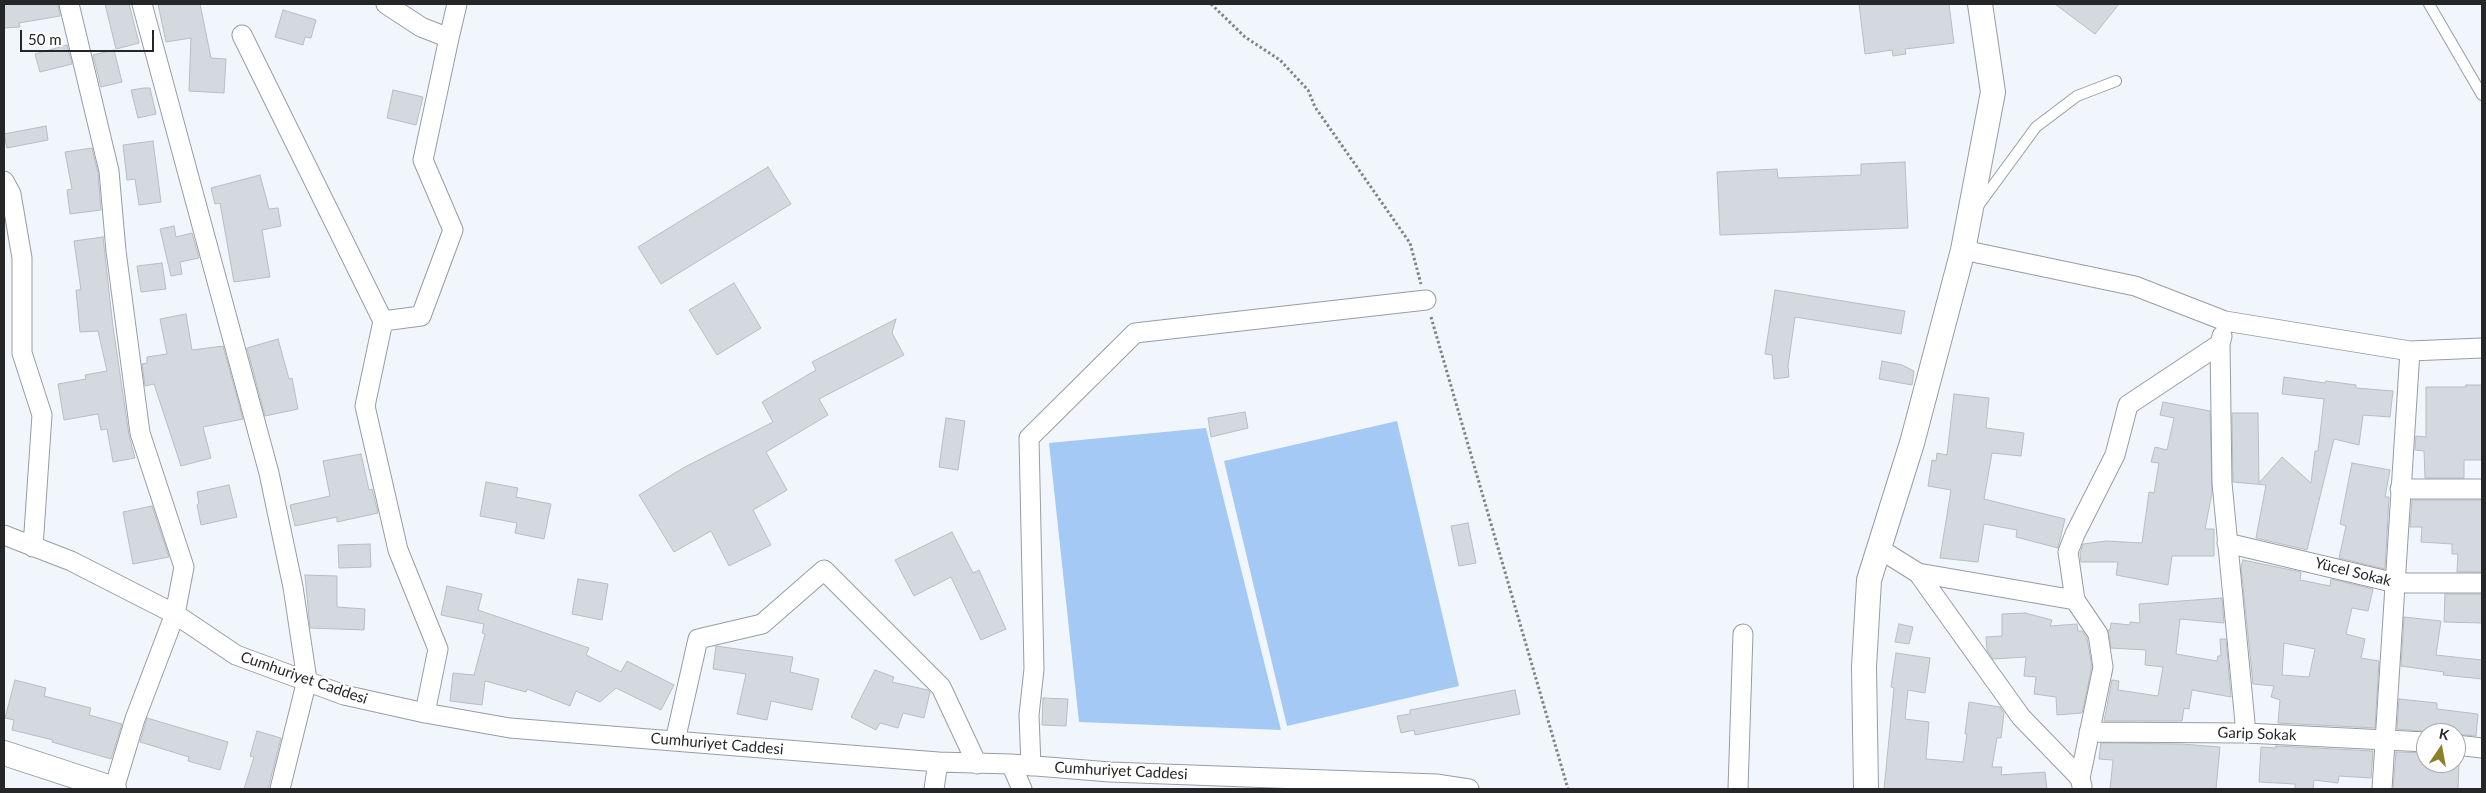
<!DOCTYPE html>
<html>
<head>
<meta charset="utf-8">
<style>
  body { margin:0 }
  #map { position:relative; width:2486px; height:793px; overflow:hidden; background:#f1f6fc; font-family:Lato,sans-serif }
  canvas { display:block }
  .frame { position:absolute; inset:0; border:5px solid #242628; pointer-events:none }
  .north { position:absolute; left:2416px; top:723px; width:50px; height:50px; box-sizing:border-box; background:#fff; border:1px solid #a7a8a9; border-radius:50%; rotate:12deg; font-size:14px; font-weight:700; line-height:20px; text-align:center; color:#242628 }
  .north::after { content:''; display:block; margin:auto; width:18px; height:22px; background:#8c8128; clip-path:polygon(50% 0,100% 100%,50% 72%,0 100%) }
  .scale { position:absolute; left:20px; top:30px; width:134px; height:22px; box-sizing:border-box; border:2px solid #242628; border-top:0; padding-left:6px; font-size:15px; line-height:18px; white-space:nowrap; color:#242628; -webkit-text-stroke:4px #fff; paint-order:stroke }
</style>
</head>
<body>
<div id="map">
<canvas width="2486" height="793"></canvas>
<div class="frame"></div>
<div class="north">K</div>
<div class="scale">50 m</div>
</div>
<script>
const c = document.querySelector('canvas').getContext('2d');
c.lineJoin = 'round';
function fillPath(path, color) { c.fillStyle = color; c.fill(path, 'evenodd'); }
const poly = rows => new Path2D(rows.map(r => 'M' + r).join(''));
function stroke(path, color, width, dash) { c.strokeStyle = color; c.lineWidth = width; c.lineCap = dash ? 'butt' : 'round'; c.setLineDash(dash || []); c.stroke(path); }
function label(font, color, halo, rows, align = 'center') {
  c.font = font + ' Lato,sans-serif'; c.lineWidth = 4.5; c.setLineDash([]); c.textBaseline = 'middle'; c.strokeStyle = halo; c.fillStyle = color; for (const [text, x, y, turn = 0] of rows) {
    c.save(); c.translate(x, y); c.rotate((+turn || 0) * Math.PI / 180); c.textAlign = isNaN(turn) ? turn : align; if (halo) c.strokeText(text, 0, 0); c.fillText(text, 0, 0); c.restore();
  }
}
fillPath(poly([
  [1397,421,1459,686,1287,726,1224,461],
  [1206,428,1281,730,1079,722,1049,443]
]), '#a3c9f4');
const building = poly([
  [4,4,58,4,60,16,19,23,20,27,4,28,4,4],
  [105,4,129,4,139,43,116,49,105,4],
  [158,4,200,4,211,58,226,59,224,93,189,91,191,38,166,42,158,4],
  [1859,4,1949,4,1954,43,1905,49,1906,54,1893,56,1892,50,1865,54,1859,4],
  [2055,4,2119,4,2095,34,2055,4],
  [283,10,316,20,311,38,305,37,303,45,275,37,283,10],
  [67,45,72,64,40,72,35,54,67,45],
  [114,50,122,82,101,87,93,55,114,50],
  [144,88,150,88,156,114,138,118,131,90,144,88],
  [393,90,423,97,416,125,387,118,393,90],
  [46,126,48,140,7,148,4,134,46,126],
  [153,141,161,202,139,205,135,179,127,180,123,145,153,141],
  [92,148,98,173,101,210,70,214,67,190,72,189,65,152,92,148],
  [1905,162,1908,228,1720,235,1717,172,1777,169,1778,178,1861,175,1861,164,1905,162],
  [768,167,791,204,661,284,638,247,768,167],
  [260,175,269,209,278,208,281,226,262,230,270,277,234,282,220,203,215,204,211,188,260,175],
  [174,226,176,237,192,233,199,258,180,262,182,274,171,276,160,229,174,226],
  [103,237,113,327,129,435,135,458,113,462,107,429,101,430,98,414,64,420,58,384,86,379,85,375,107,371,98,331,80,332,76,290,81,290,74,241,103,237],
  [162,263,166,289,141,292,137,266,162,263],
  [734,283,761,328,717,355,689,310,734,283],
  [1775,290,1905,311,1901,334,1795,317,1788,366,1789,377,1774,379,1772,355,1765,354,1775,290],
  [186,314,192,350,223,346,243,419,203,427,211,458,181,466,154,384,145,386,142,364,147,363,147,357,167,354,160,319,186,314],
  [896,319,892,333,904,355,819,399,828,415,766,452,787,490,753,510,771,545,729,566,711,531,674,552,639,495,683,468,773,422,762,402,816,370,812,362,896,319],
  [278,339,289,379,292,378,298,409,265,416,247,348,278,339],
  [1882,361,1902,365,1914,371,1912,385,1879,379,1882,361],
  [2284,377,2325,383,2326,381,2356,385,2356,388,2393,391,2390,417,2363,415,2359,445,2334,439,2307,550,2256,538,2266,485,2233,482,2232,413,2258,413,2259,483,2282,457,2311,483,2315,451,2318,451,2324,399,2282,394,2284,377],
  [2466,385,2482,385,2482,460,2464,460,2464,478,2425,478,2424,451,2415,450,2416,436,2426,437,2426,387,2466,387,2466,385],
  [1954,394,1989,398,1986,428,2024,433,2021,456,1992,453,1984,499,2065,519,2058,548,2016,537,2017,530,1984,524,1978,562,1940,558,1951,490,1928,486,1932,460,1936,461,1937,453,1947,455,1954,394],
  [2163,402,2210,411,2212,493,2205,529,2214,529,2214,556,2172,556,2168,585,2116,575,2118,562,2081,562,2080,553,2083,544,2106,541,2142,543,2149,492,2154,493,2159,463,2151,462,2155,447,2167,450,2174,418,2160,415,2163,402],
  [1245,412,1248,428,1211,437,1208,418,1245,412],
  [946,418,965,421,958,470,939,467,946,418],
  [361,454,369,490,372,489,378,513,337,522,337,517,295,526,290,505,330,496,323,461,361,454],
  [2352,463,2390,470,2385,497,2389,497,2385,569,2339,558,2346,526,2340,524,2352,463],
  [486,482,518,488,516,497,551,504,544,539,515,533,517,523,480,516,486,482],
  [229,485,237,517,201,525,197,505,199,503,197,492,229,485],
  [2412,500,2482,500,2482,572,2457,572,2458,554,2452,554,2452,544,2421,542,2422,527,2410,527,2412,500],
  [152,506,169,557,133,564,123,512,152,506],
  [1468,523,1476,563,1459,566,1451,526,1468,523],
  [952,532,973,573,979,570,1006,629,981,640,951,577,914,596,895,560,952,532],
  [370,544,371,567,339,568,338,545,370,544],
  [2243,560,2301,572,2300,580,2330,586,2331,579,2373,589,2368,611,2352,608,2346,634,2365,639,2361,658,2379,661,2375,728,2278,723,2280,700,2271,697,2274,686,2253,684,2241,567,2243,560],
  [2284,643,2315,649,2309,677,2282,675,2284,643],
  [305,575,337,576,337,607,365,609,364,630,310,628,305,575],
  [578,579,608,584,602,620,572,614,578,579],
  [447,586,482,594,478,610,589,648,586,655,621,672,627,661,674,685,661,710,616,688,600,702,576,691,570,706,527,689,526,692,485,681,482,705,450,701,453,673,474,675,485,634,482,633,484,624,441,615,447,586],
  [2445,594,2482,594,2482,623,2444,622,2445,594],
  [2222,598,2224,623,2180,619,2176,654,2217,661,2218,656,2221,656,2220,639,2226,639,2231,697,2192,690,2189,709,2184,708,2182,721,2104,721,2112,680,2119,681,2118,690,2158,696,2163,667,2145,665,2146,650,2111,648,2108,630,2110,630,2111,623,2130,625,2130,622,2140,623,2139,604,2222,598],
  [2025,613,2052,620,2050,626,2077,624,2078,631,2082,631,2087,638,2092,667,2082,713,2057,715,2056,697,2034,694,2036,677,2024,676,2026,657,1993,659,1987,650,1986,637,2002,636,2002,614,2025,613],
  [2404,617,2441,621,2436,655,2482,660,2482,679,2443,675,2444,672,2401,666,2404,617],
  [1899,624,1913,627,1909,644,1895,642,1899,624],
  [716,646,793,657,790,672,819,679,812,710,771,701,767,720,737,714,746,674,713,669,716,646],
  [1896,653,1930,658,1925,693,1908,690,1905,719,1929,722,1926,759,1963,762,1967,734,1965,734,1969,702,2000,707,2004,713,2001,738,1997,738,1992,767,2002,767,2001,775,2045,772,2047,789,1884,789,1894,688,1891,687,1896,653],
  [875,670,894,677,892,682,928,690,930,692,924,718,903,713,898,728,880,723,876,730,851,717,875,670],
  [15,680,46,688,44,696,91,708,89,715,122,724,111,759,52,742,53,740,12,730,14,720,5,718,15,680],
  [1515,690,1520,714,1415,735,1414,730,1401,733,1397,716,1410,714,1410,710,1515,690],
  [1043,698,1068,699,1066,726,1042,725,1043,698],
  [2399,699,2437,703,2437,709,2478,714,2476,736,2397,729,2399,699],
  [147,718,228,742,220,770,188,761,189,757,140,742,147,718],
  [257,731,281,738,268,789,244,789,254,757,250,756,257,731],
  [2101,743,2182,744,2220,747,2216,789,2110,789,2113,760,2099,759,2101,743],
  [2276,746,2373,751,2371,778,2339,776,2338,783,2314,780,2313,789,2295,789,2295,784,2259,782,2261,747,2276,748,2276,746],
  [2396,752,2426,753,2426,763,2459,763,2458,789,2393,789,2396,752]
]);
fillPath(building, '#d4d9df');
stroke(building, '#b8bdc3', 1);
const service = poly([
  [2429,4,2482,95],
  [1978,206,2036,127,2077,96,2116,81]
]);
const minor = poly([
  [69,4,109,171,116,251,140,433,184,567,175,614,135,719,114,789],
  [142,4,269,473,293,587,307,680,280,789],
  [386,4,421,27,449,38,423,160,453,230,421,316,383,321,365,406,398,550,438,649,425,713],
  [242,35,383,321],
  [449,38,457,4],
  [4,181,11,194,22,258,22,353,42,415,33,547],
  [1963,250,2135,286,2225,321,2410,351,2482,348],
  [2222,336,2220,344,2222,483,2246,733],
  [2400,489,2482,489],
  [4,535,71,561,175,614,236,655,344,695,425,713,510,728,938,762,1011,764,1110,772,1436,784,1469,789],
  [2227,543,2396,583,2482,583],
  [1878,548,1918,573,2021,717,2080,778,2082,786],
  [1918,573,2075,600],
  [2089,732,2246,733,2426,742],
  [675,741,698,639,762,624,824,570,941,687,977,764],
  [2456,745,2482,748],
  [1011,764,1022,789],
  [1031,766,1029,715,1034,669,1029,438,1135,333,1426,300],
  [2080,778,2103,667,2098,634,2075,600,2068,552,2075,534,2115,455,2128,405,2220,344],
  [934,789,938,762],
  [1738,789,1743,634],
  [2382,789,2410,351]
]);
const tertiary = poly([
  [4,753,114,789],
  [1866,789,1864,667,1869,580,1912,443,1963,250,1993,92,1980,4]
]);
stroke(service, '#989da3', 12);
stroke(minor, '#989da3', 21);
stroke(tertiary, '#989da3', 26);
stroke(poly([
  [1211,4,1245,37,1280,60,1308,90,1315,107,1410,243,1421,284],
  [1431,317,1568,789]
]), '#808487', 3, [2.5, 2.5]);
stroke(service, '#fff', 10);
stroke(minor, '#fff', 19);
stroke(tertiary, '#fff', 24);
label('15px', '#242628', '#fff', [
  ["Yücel Sokak",2353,572,14],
  ["Cumhuriyet Caddesi",304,678,19],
  ["Garip Sokak",2257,734,2],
  ["Cumhuriyet Caddesi",717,744,5],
  ["Cumhuriyet Caddesi",1121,771,3]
]);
</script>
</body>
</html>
